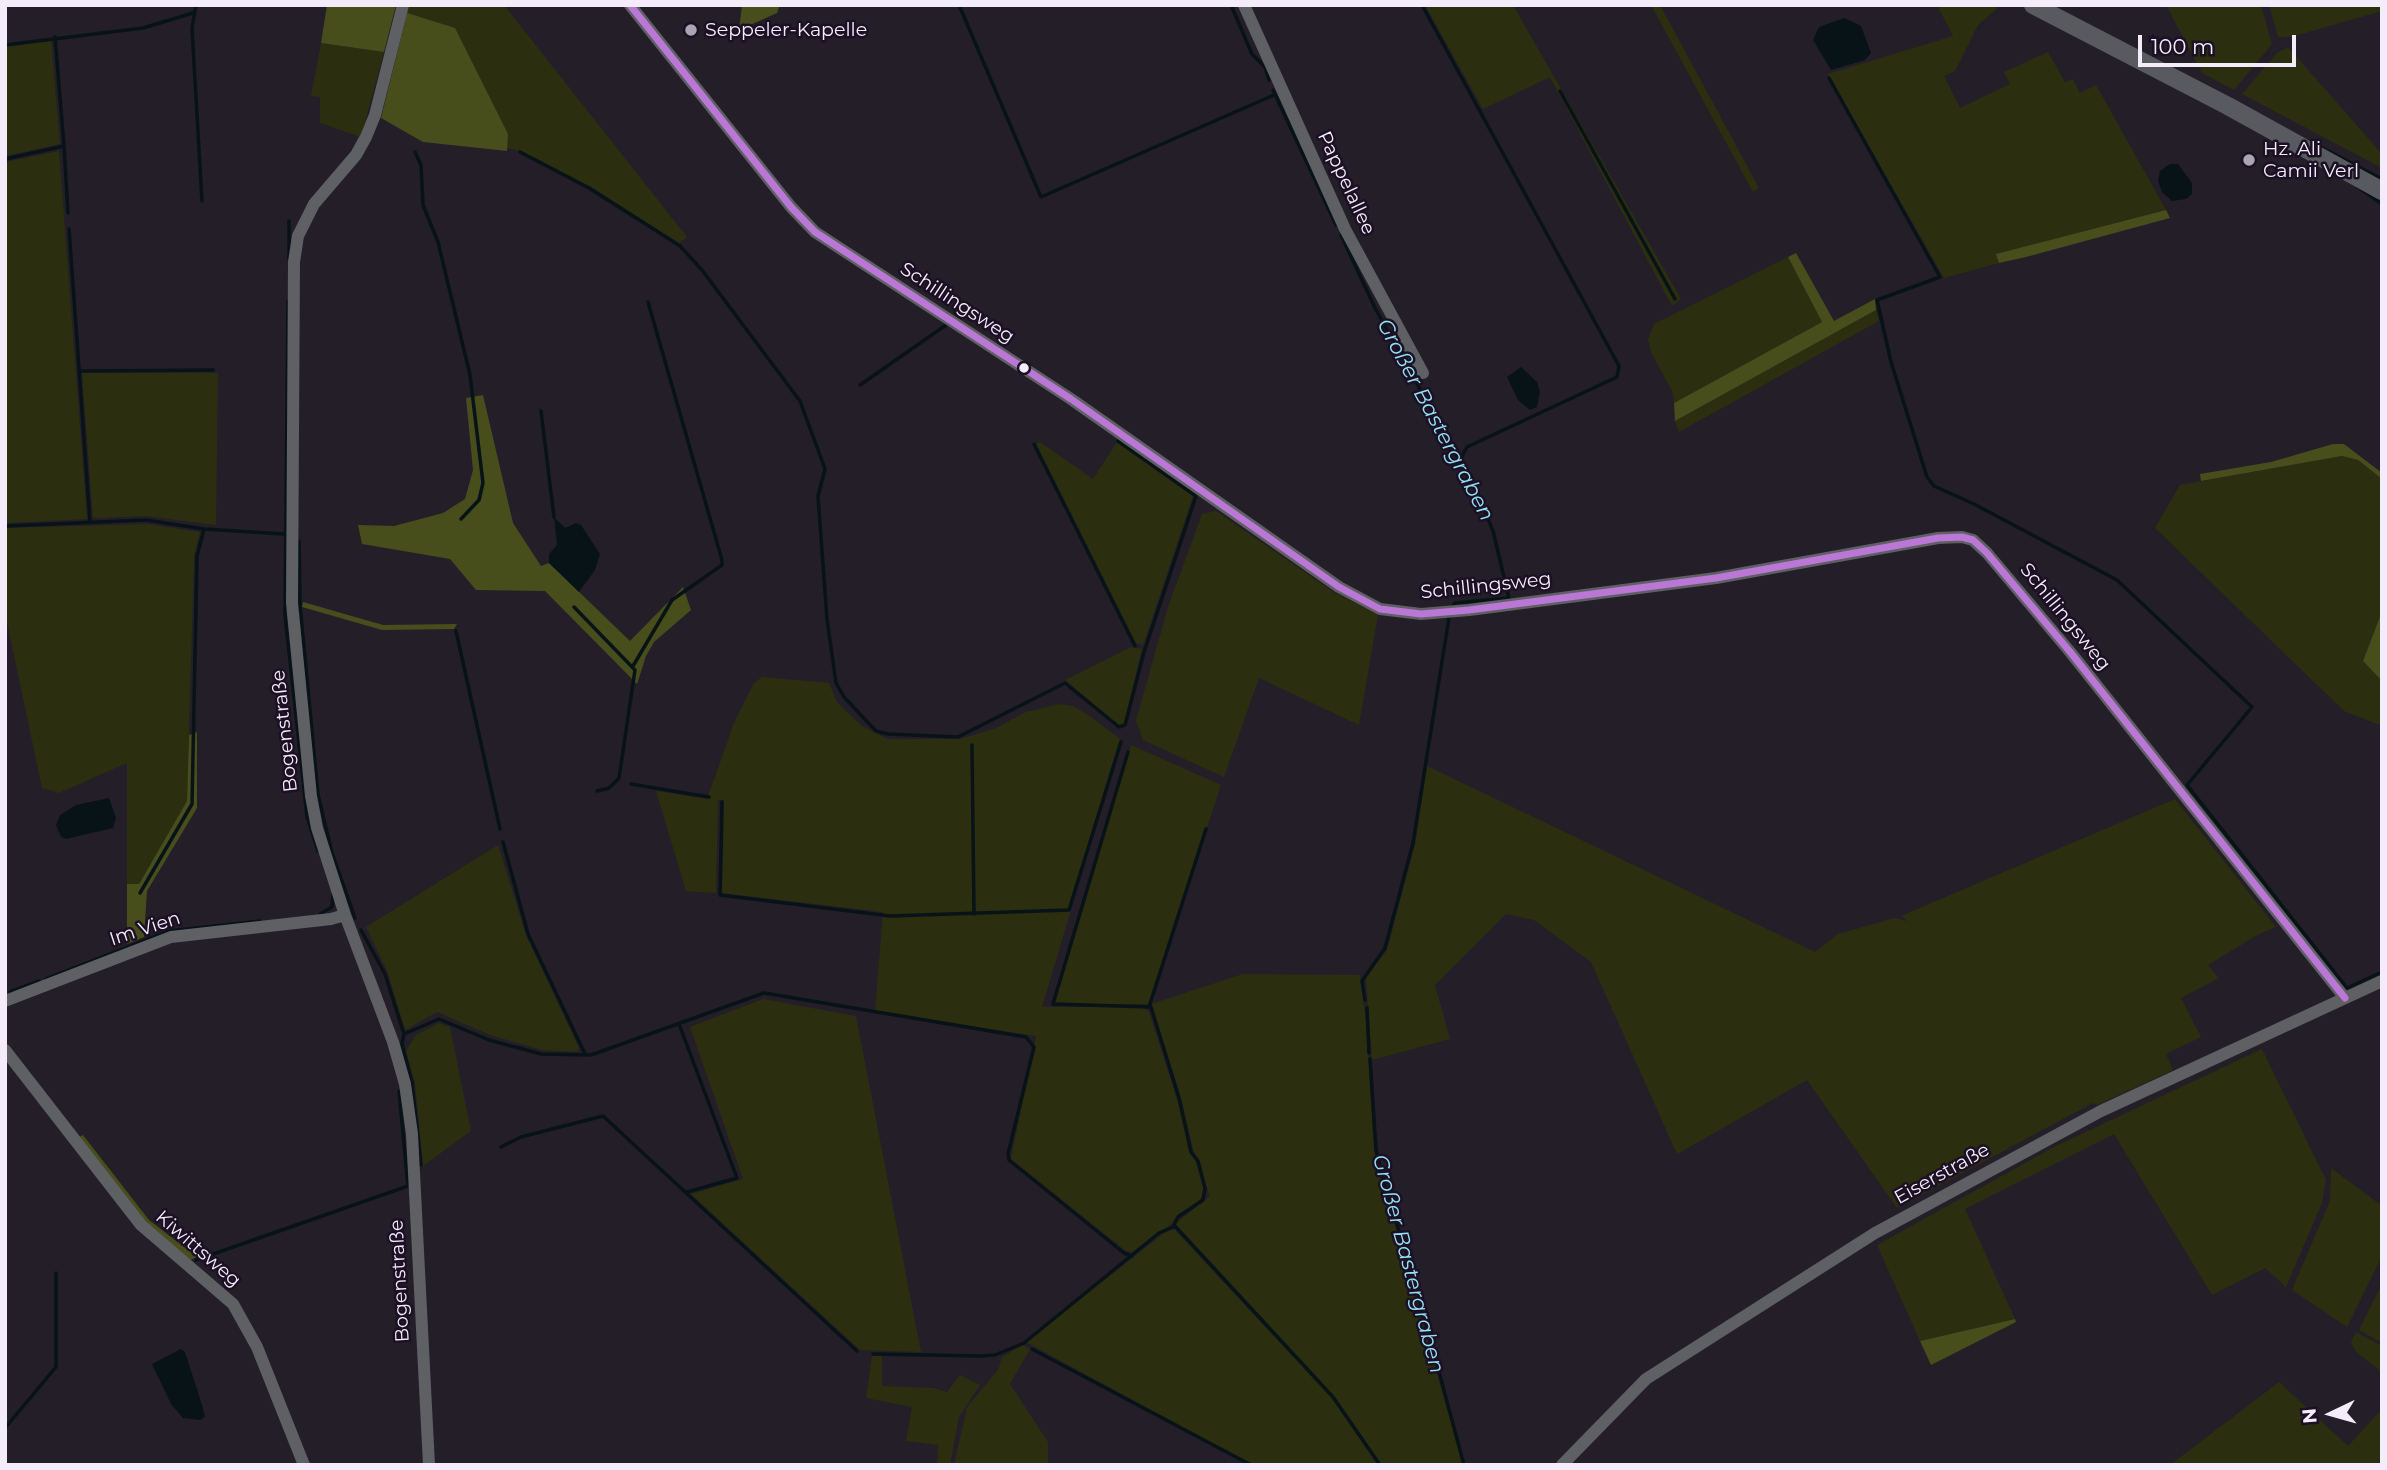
<!DOCTYPE html>
<html>
<head>
<meta charset="utf-8">
<style>
  body { margin:0 }
  #map { position:relative; width:2387px; height:1470px; overflow:hidden; background:#241e29; font-family:Montserrat,sans-serif }
  canvas { display:block }
  .frame { position:absolute; inset:0; border:7px solid #f4ecfb; pointer-events:none }
  .north { position:absolute; left:2296px; top:1379px; width:70px; height:70px; -webkit-text-stroke:5px #1b1024; paint-order:stroke; rotate:265deg; font-size:19px; font-weight:700; line-height:28px; text-align:center; color:#f4ecfb }
  .north::after { content:''; display:block; margin:auto; width:24px; height:32px; background:#f4ecfb; clip-path:polygon(50% 0,100% 100%,50% 72%,0 100%) }
  .scale { position:absolute; left:2138px; top:35px; width:158px; height:32px; box-sizing:border-box; border:4px solid #f4ecfb; border-top:0; padding-left:9px; font-size:21px; line-height:24px; white-space:nowrap; color:#f4ecfb; -webkit-text-stroke:5px #1b1024; paint-order:stroke }
</style>
</head>
<body>
<div id="map">
<canvas width="2387" height="1470"></canvas>
<div class="frame"></div>
<div class="north">N</div>
<div class="scale">100 m</div>
</div>
<script>
const c = document.querySelector('canvas').getContext('2d');
c.lineJoin = 'round';
function fillPath(path, color) { c.fillStyle = color; c.fill(path, 'evenodd'); }
const poly = rows => new Path2D(rows.map(r => 'M' + r).join(''));
function stroke(path, color, width, dash) { c.strokeStyle = color; c.lineWidth = width; c.lineCap = dash ? 'butt' : 'round'; c.setLineDash(dash || []); c.stroke(path); }
function label(font, color, halo, rows, align = 'center') {
  c.font = font + ' Montserrat,sans-serif'; c.lineWidth = 5; c.setLineDash([]); c.textBaseline = 'middle'; c.strokeStyle = halo; c.fillStyle = color; for (const [text, x, y, turn = 0] of rows) {
    c.save(); c.translate(x, y); c.rotate((+turn || 0) * Math.PI / 180); c.textAlign = isNaN(turn) ? turn : align; if (halo) c.strokeText(text, 0, 0); c.fillText(text, 0, 0); c.restore();
  }
}
fillPath(poly([
  [409,5,504,5,687,237,679,243,593,188,521,151,507,148,508,134,407,13],
  [1425,5,1513,5,1681,299,1672,306,1550,77,1483,109],
  [1651,5,1660,5,1759,188,1753,192],
  [1937,5,2001,5,1978,25,1955,71,1944,76,1960,108,2010,84,2004,72,2048,52,2065,82,2073,79,2080,93,2096,85,2166,210,1997,254,1999,263,1944,278,1828,74,1953,36],
  [2166,5,2261,5,2272,44,2234,90,2202,73],
  [2269,5,2382,5,2382,11,2291,37,2278,37],
  [51,40,60,144,5,156,5,47],
  [321,43,384,52,361,137,320,123,320,97,311,96],
  [2288,47,2382,154,2382,168,2242,94,2277,53],
  [59,151,87,519,5,523,5,162],
  [1788,257,1822,322,1674,403,1673,393,1651,352,1648,340,1654,324],
  [1876,310,1879,321,1679,432,1675,421],
  [82,373,218,373,216,525,146,516,93,518],
  [1040,442,1093,479,1117,442,1193,496,1143,645,1136,643,1036,444],
  [2342,456,2358,460,2382,479,2382,611,2363,661,2382,681,2382,726,2344,711,2155,528,2180,485],
  [1216,511,1335,593,1378,615,1359,725,1259,678,1224,777,1143,740,1136,720,1169,604,1202,514],
  [147,524,200,532,194,556,187,801,139,884,127,884,127,763,59,793,42,788,5,613,5,528],
  [1131,647,1142,649,1124,724,1120,726,1065,680],
  [762,677,829,683,837,702,862,726,887,739,960,739,996,728,1026,712,1059,704,1073,706,1087,714,1120,739,1069,906,1071,910,1042,1007,1143,1007,1149,1012,1184,1121,1189,1152,1196,1162,1204,1191,1201,1199,1179,1214,1171,1224,1132,1252,1126,1251,1011,1159,1036,1036,875,1011,883,912,722,893,724,800,718,800,716,893,686,891,656,791,707,799,734,723,754,683],
  [1131,745,1221,785,1148,1004,1057,1005,1055,1001],
  [1427,766,1815,952,1838,934,1895,918,1908,921,1901,916,2175,799,2276,927,2259,934,2208,965,2219,978,2181,998,2201,1037,2166,1054,2173,1070,2097,1105,2093,1103,1897,1208,1807,1080,1677,1154,1591,962,1534,920,1506,914,1435,985,1450,1039,1372,1060,1366,977,1387,950,1415,845],
  [498,845,526,935,579,1048,577,1052,542,1050,490,1035,437,1012,405,1030,388,973,366,927],
  [1243,974,1360,975,1366,1021,1374,1151,1463,1465,1382,1465,1334,1397,1175,1224,1210,1196,1194,1153,1181,1098,1151,1004],
  [763,999,856,1016,921,1352,860,1350,691,1194,743,1179,690,1027],
  [439,1023,450,1027,471,1131,423,1166,415,1083,406,1051,416,1035],
  [2262,1049,2326,1180,2322,1203,2286,1287,2265,1268,2212,1295,2114,1134,1965,1209,2015,1319,1920,1341,1877,1245,2056,1146],
  [2331,1168,2382,1206,2382,1256,2347,1327,2292,1290,2330,1201],
  [1168,1230,1175,1230,1331,1397,1378,1465,1253,1465,1026,1342],
  [2382,1284,2382,1343,2359,1330],
  [2356,1332,2382,1346,2382,1372,2355,1351,2351,1342],
  [1023,1345,1030,1349,1010,1384,1048,1442,1048,1465,954,1465,967,1407,998,1370,1002,1357],
  [872,1356,882,1356,882,1386,933,1388,947,1392,960,1375,980,1385,959,1417,950,1465,937,1465,938,1445,906,1441,912,1407,866,1398],
  [2279,1382,2348,1446,2382,1409,2382,1465,2170,1465]
]), '#2b2f0f');
fillPath(poly([
  [327,5,396,5,384,52,321,43],
  [742,5,780,5,777,13,739,30],
  [407,13,455,28,508,134,507,151,423,142,381,118],
  [2166,210,2170,218,2026,257,1999,263,1996,254],
  [1796,253,1834,321,1875,299,1876,310,1675,421,1674,403,1822,322,1788,257],
  [483,395,513,523,541,566,549,563,630,641,683,587,691,610,654,642,646,656,637,684,545,591,476,590,450,559,362,544,358,525,394,526,443,513,465,499,473,470,466,398],
  [2333,444,2344,444,2382,473,2382,479,2358,460,2342,456,2201,481,2200,474,2271,462],
  [303,602,383,625,457,624,454,629,382,630,302,607],
  [2382,611,2382,681,2363,661],
  [197,732,197,808,147,891,144,937,127,944,127,884,139,884,187,801,189,735],
  [83,1135,149,1220,197,1257,188,1261,143,1224,78,1138],
  [2015,1319,2016,1322,1931,1365,1920,1341]
]), '#474e1c');
fillPath(poly([
  [1844,18,1861,26,1871,53,1865,60,1831,70,1813,40,1819,27],
  [2170,164,2178,164,2192,183,2192,194,2186,199,2172,201,2162,192,2158,181,2160,171],
  [1521,367,1537,382,1540,392,1537,407,1530,410,1518,400,1507,377],
  [554,517,565,528,576,523,581,525,600,554,595,570,579,592,549,563,549,554,557,545],
  [109,798,116,818,113,828,66,839,61,837,56,825,60,815,76,805],
  [181,1349,185,1352,202,1405,205,1417,200,1420,183,1418,171,1404,152,1364]
]), '#081318');
stroke(poly([
  [196,5,192,28,202,201],
  [776,5,796,5],
  [959,5,1041,197,1274,95],
  [1231,5,1252,54,1265,67,1269,80],
  [1422,5,1619,366,1617,377,1467,447,1460,460],
  [5,45,143,28,193,13],
  [1829,78,1940,277,1877,300,1891,362,1927,477,1934,486,1974,504,2117,580,2252,707,2187,785,2347,988,2382,972],
  [1273,90,1336,225],
  [1560,91,1675,299],
  [2309,141,2382,179],
  [64,146,68,213],
  [415,152,421,165,423,205,438,242,470,375,483,483,479,500,461,519],
  [520,152,589,188,680,246,702,270,800,401,825,469,818,496,827,619,836,683,844,697,876,731,888,734,958,737,1065,683,1119,727,1125,725,1144,652,1196,496,1118,441],
  [5,159,64,146,55,37],
  [2358,187,2382,204],
  [69,229,90,522],
  [1341,235,1375,308,1479,496,1493,531,1509,598,1455,603,1453,606],
  [289,259,289,221],
  [288,301,285,615,307,817,318,851],
  [79,371,213,370],
  [860,385,946,325],
  [541,411,554,517],
  [1034,444,1135,646],
  [5,526,146,520,204,529,284,534],
  [299,541,300,605,318,795,332,853,355,918],
  [574,607,635,670,619,778,609,788,597,791],
  [456,631,500,829],
  [633,666,672,600,722,565,722,560,648,302],
  [972,745,974,914],
  [1128,752,1053,1004,1151,1007],
  [631,784,709,797],
  [722,802,720,895,890,916,1069,910,1121,742],
  [503,842,528,934,585,1054],
  [140,893,192,804,197,556,204,529],
  [320,914,332,907,333,894],
  [361,930,385,974,404,1034,439,1019,489,1040,541,1054,591,1055,764,993,1026,1037,1034,1047,1008,1154,1009,1160,1124,1253,1132,1256],
  [46,979,169,931,260,921],
  [10,992,39,981],
  [1365,1000,1362,981,1385,948,1413,843,1449,618],
  [1367,1008,1369,1053],
  [679,1024,737,1178,687,1192],
  [404,1034,402,1044,412,1083,421,1165],
  [1370,1059,1376,1149,1386,1192,1410,1264,1464,1465],
  [501,1147,521,1137,603,1116,857,1351],
  [1174,1225,1333,1397,1380,1465],
  [196,1260,408,1186,399,1091],
  [1032,1349,1251,1465],
  [873,1354,982,1356,995,1355,1024,1343,1159,1233,1173,1227,1178,1217,1203,1200,1205,1188,1198,1161,1191,1152,1179,1098,1150,1004,1206,829],
  [5,1428,56,1367,56,1273]
]), '#081318', 3.5);
stroke(poly([
  [403,5,375,115,366,137,356,155,314,204,298,236,294,262,292,603,311,796,317,828,345,915,393,1042,405,1084,412,1134,429,1465],
  [630,5,791,207,815,232,1071,399,1339,587,1380,609,1421,614,1469,610,1716,578,1938,538,1962,537,1973,540,1987,553,2071,653,2345,998],
  [1244,5,1345,229,1423,373],
  [5,1001,171,937,331,919,345,915],
  [5,1050,141,1225,233,1304,257,1347,304,1465],
  [1562,1465,1646,1379,1875,1233,2101,1111,2382,981]
]), '#5e6064', 12);
stroke(poly([
  [2033,5,2228,106,2382,191]
]), '#585a5f', 18);
stroke(poly([
  [630,5,791,207,815,232,1071,399,1339,587,1380,609,1421,614,1469,610,1716,578,1938,538,1962,537,1973,540,1987,553,2071,653,2345,998]
]), '#ba77d6', 7);
for (const [x, y, r, color] of [
  [691,30,7,"#aba4b2"],
  [2249,160,7,"#aba4b2"],
  [1024,368,6,"#f4ecfb"]
]) { const dot = new Path2D(); dot.arc(x, y, r, 0, 2 * Math.PI); c.fillStyle = color; c.fill(dot); stroke(dot, '#1b1024', 2.5); }
label('19px', '#f4ecfb', '#1b1024', [
  ["Seppeler-Kapelle",705,30],
  ["Hz. Ali",2263,149],
  ["Camii Verl",2263,171]
], 'left');
label('19px', '#f4ecfb', '#1b1024', [
  ["Pappelallee",1346,183,65],
  ["Schillingsweg",957,303,33],
  ["Schillingsweg",1486,586,-6],
  ["Schillingsweg",2065,617,51],
  ["Bogenstraße",285,731,-96],
  ["Im Vien",145,929,-18],
  ["Eiserstraße",1942,1174,-29],
  ["Kiwittsweg",198,1249,41],
  ["Bogenstraße",400,1281,-93]
]);
label('italic 21px', '#94e1f4', '#1b1024', [
  ["Großer Bastergraben",1435,420,62],
  ["Großer Bastergraben",1408,1264,75]
]);
</script>
</body>
</html>
